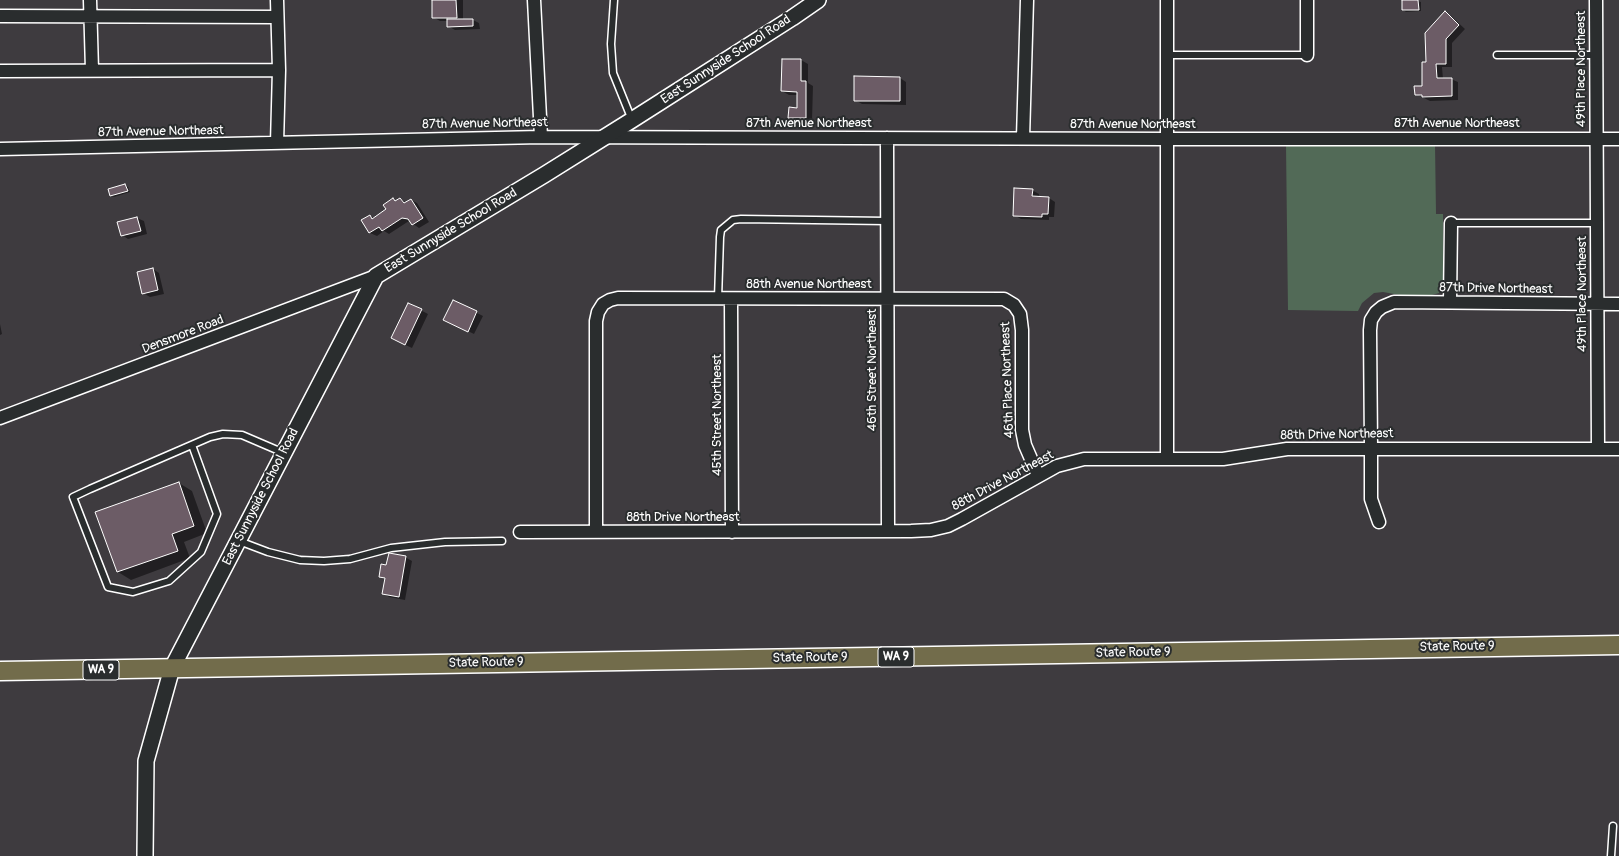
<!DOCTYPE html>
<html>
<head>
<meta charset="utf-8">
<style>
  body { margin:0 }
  canvas { display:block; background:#3e3b3f }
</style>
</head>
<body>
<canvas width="1619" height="856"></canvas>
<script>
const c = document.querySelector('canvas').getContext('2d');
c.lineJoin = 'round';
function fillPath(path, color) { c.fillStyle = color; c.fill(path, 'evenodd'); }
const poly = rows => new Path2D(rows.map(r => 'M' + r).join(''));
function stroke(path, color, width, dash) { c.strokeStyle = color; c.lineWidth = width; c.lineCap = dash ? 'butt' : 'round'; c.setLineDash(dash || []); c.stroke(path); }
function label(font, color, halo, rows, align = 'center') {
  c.font = font + ' Pangolin,sans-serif'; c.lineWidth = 4; c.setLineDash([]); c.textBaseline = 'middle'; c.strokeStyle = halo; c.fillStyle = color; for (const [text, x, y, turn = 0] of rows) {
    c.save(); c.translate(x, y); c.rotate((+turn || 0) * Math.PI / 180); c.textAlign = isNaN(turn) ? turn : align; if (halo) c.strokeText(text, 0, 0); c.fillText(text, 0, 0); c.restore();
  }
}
fillPath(poly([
  [1286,145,1435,145,1436,214,1443,214,1443,283,1442,289,1439,293,1432,295,1400,295,1383,292,1374,293,1362,303,1358,311,1288,310]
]), '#526a57');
fillPath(poly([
  [433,0,463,0,463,20,473,20,479,23,480,29,455,30,448,26,448,21,440,21,433,17],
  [1403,1,1418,1,1421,2,1421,11,1406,12,1403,10],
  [1445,13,1451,16,1465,29,1452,43,1452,67,1442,67,1443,79,1451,79,1458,82,1458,100,1430,101,1416,94,1423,87,1427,63],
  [783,60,801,60,808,64,808,83,813,86,812,121,796,121,789,117,798,109,798,95,789,95,782,91],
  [900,78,906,82,906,105,862,104,855,100],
  [125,185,128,187,130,192,114,197,111,196],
  [1032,190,1039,194,1039,197,1049,198,1055,202,1054,217,1049,217,1049,220,1021,219,1014,215],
  [400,199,406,202,411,200,417,203,429,222,419,228,409,221,389,234,384,231,377,236,370,233,362,221,370,216,374,218,387,210,393,200,396,201],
  [137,218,144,221,147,234,128,239,122,235,118,222],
  [153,269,159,273,164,294,150,297,143,293],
  [453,301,483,316,474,334,451,323],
  [409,304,428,314,412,348,399,342],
  [0,324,2,334,0,335],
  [179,483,192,491,207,533,184,542,190,558,131,580,118,572,96,513],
  [405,557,412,561,405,600,389,597,383,593,385,579,380,576,387,566]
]), '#0007');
const building = poly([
  [432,0,456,0,457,18,432,18,432,0],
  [1402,0,1418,0,1419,10,1402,10,1402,0],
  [1445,11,1459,25,1446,39,1446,64,1436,64,1437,78,1452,78,1452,96,1422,97,1422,95,1415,95,1414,86,1422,86,1422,62,1426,62,1425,33,1445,11],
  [447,19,473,19,473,26,447,27,447,19],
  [782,59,801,59,801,81,806,81,806,118,788,118,789,107,797,108,797,92,781,91,782,59],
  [854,76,900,77,900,101,854,101,854,76],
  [125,184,128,191,110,196,108,189,125,184],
  [1014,188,1033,189,1032,196,1049,197,1048,214,1042,214,1042,217,1013,216,1014,188],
  [393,198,395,201,400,198,404,203,411,199,423,218,412,225,408,219,402,218,382,231,379,227,369,233,361,220,370,215,372,219,386,209,383,205,393,198],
  [137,217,141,231,121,236,117,222,137,217],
  [153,268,158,290,142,294,137,272,153,268],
  [453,300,477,311,468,332,443,320,453,300],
  [408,303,422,309,405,345,391,338,408,303],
  [179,482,194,526,172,534,178,551,117,572,95,512,179,482],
  [389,553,406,556,399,597,382,594,385,578,379,577,381,564,386,565,389,553]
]);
fillPath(building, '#6c5c66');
stroke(building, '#fff', 1);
const service = poly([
  [614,0,611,44,613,73,632,120],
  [1167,55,1307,55],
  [1497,55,1596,55],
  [1451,223,1596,223],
  [718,299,720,237,721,230,733,220,741,219,887,221],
  [192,445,217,514,201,552,169,581,133,592,108,587,73,497,90,489,210,437,223,434,242,435,284,453],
  [239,541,268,552,300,560,324,561,350,559,391,548,445,542,502,541],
  [1611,856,1613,826]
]);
const minor = poly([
  [90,0,92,70],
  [534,0,541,137],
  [1167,0,1167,458],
  [1307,0,1307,55],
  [1596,0,1598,449],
  [0,16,277,17],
  [0,71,279,70],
  [887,138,888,531],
  [1023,138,1027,0],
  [277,143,279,70,277,0],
  [0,149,541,137,1167,139,1619,139],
  [731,299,732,532],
  [1450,302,1451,223],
  [0,418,376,276],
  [1379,522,1371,499,1371,448,1370,330,1371,320,1376,312,1382,307,1394,302,1619,304],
  [520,532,911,531,931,530,948,526,962,519,1057,466,1084,459,1223,459,1287,449,1619,449],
  [596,532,596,321,598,312,603,304,610,300,618,298,1004,299,1014,305,1020,314,1022,330,1022,430,1025,445,1038,475]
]);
const tertiary = poly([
  [145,856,146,761,172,668,376,276,544,175,632,120,792,18,818,0]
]);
const primary = poly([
  [0,671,1619,645]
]);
stroke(service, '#fff', 9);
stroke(minor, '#fff', 15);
stroke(tertiary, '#fff', 18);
stroke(primary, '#fff', 21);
stroke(service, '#2a2d2e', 6);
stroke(minor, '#2a2d2e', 12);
stroke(tertiary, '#2a2d2e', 15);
stroke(primary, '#726c4b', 18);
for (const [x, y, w] of [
  [896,657,36],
  [101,670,36]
]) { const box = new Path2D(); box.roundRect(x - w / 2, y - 10, w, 20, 3); c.fillStyle = '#2a2d2e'; c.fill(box); stroke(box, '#fff', 1); }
label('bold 12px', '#fff', null, [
  ["WA 9",896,657],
  ["WA 9",101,670]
]);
label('13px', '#fff', '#2a2d2e', [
  ["East Sunnyside School Road",726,60,-33],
  ["49th PIace Northeast",1582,69,-90],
  ["87th Avenue Northeast",485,124,-1],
  ["87th Avenue Northeast",809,124],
  ["87th Avenue Northeast",1457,124],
  ["87th Avenue Northeast",1133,125],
  ["87th Avenue Northeast",161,132,-1],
  ["East Sunnyside School Road",451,231,-31],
  ["88th Avenue Northeast",809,285],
  ["87th Drive Northeast",1496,289,1],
  ["49th Place Northeast",1583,294,-90],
  ["Densmore Road",183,335,-21],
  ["46th Street Northeast",873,370,-90],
  ["46th Place Northeast",1008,380,-92],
  ["45th Street Northeast",718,415,-90],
  ["88th Drive Northeast",1337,435,-1],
  ["88th Drive Northeast",1003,481,-28],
  ["East Sunnyside School Road",261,497,-63],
  ["88th Drive Northeast",683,518],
  ["State Route 9",1457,647,-1],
  ["State Route 9",1133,653,-1],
  ["State Route 9",810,658,-1],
  ["State Route 9",486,663,-1]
]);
</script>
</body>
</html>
